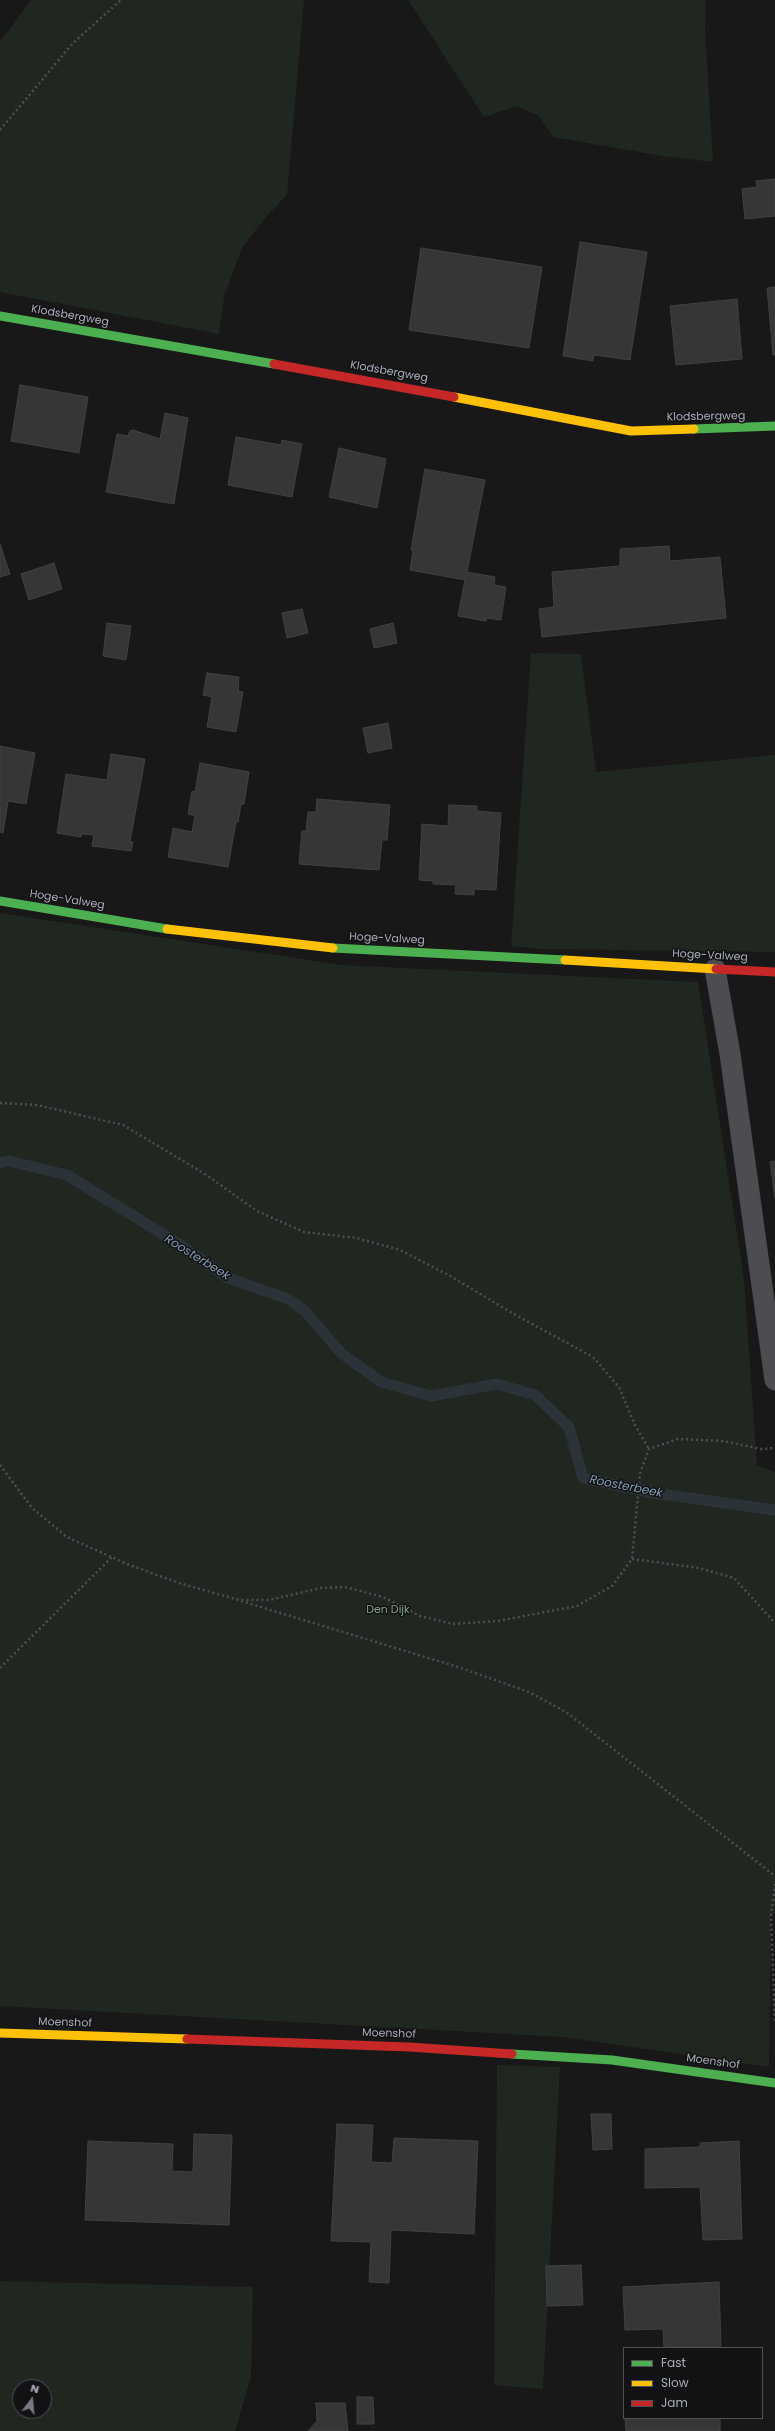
<!DOCTYPE html>
<html>
<head>
<meta charset="utf-8">
<style>
  body { margin:0 }
  #map { position:relative; width:775px; height:2431px; overflow:hidden; background:#181818; font-family:Poppins,sans-serif }
  canvas { display:block }
  .legend { position:absolute; left:623px; top:2347px; width:140px; height:72px; box-sizing:border-box; background:#121214; border:1px solid #4e5056; margin:0; padding:5px 7px; list-style:none; font-size:12px; color:#a9aeb8 }
  .legend li { display:flex; align-items:center; gap:8px; height:20px }
  .legend b { width:20px; border:1px solid #4e5056 }
  .north { position:absolute; left:12px; top:2379px; width:40px; height:40px; box-sizing:border-box; background:#121214; border:1px solid #4e5056; border-radius:50%; rotate:16deg; font-size:11px; font-weight:700; line-height:16px; text-align:center; color:#a9aeb8 }
  .north::after { content:''; display:block; margin:auto; width:14px; height:18px; background:#767a80; clip-path:polygon(50% 0,100% 100%,50% 72%,0 100%) }
</style>
</head>
<body>
<div id="map">
<canvas width="775" height="2431"></canvas>
<ul class="legend">
<li><b style="height:5px;background:#4caf50"></b>Fast</li>
<li><b style="height:5px;background:#ffc107"></b>Slow</li>
<li><b style="height:5px;background:#c62828"></b>Jam</li>
</ul>
<div class="north">N</div>
</div>
<script>
const c = document.querySelector('canvas').getContext('2d');
c.lineJoin = 'round';
function fillPath(path, color) { c.fillStyle = color; c.fill(path, 'evenodd'); }
const poly = rows => new Path2D(rows.map(r => 'M' + r).join(''));
function stroke(path, color, width, dash) { c.strokeStyle = color; c.lineWidth = width; c.lineCap = dash ? 'butt' : 'round'; c.setLineDash(dash || []); c.stroke(path); }
function label(font, color, halo, rows, align = 'center') {
  c.font = font + ' Poppins,sans-serif'; c.lineWidth = 3; c.setLineDash([]); c.textBaseline = 'middle'; c.strokeStyle = halo; c.fillStyle = color; for (const [text, x, y, turn = 0] of rows) {
    c.save(); c.translate(x, y); c.rotate((+turn || 0) * Math.PI / 180); c.textAlign = isNaN(turn) ? turn : align; if (halo) c.strokeText(text, 0, 0); c.fillText(text, 0, 0); c.restore();
  }
}
fillPath(poly([
  [31,0,304,0,287,195,265,218,242,248,224,297,219,334,0,292,0,42],
  [408,0,706,0,705,29,713,162,662,156,553,137,539,116,517,106,484,117],
  [531,653,581,654,596,772,775,755,775,952,540,949,511,946],
  [0,913,342,965,698,982,744,1279,757,1465,775,1472,775,1913,771,1914,769,2067,563,2037,0,2006],
  [497,2065,560,2067,543,2389,494,2385],
  [0,2281,253,2287,251,2377,235,2431,0,2431],
  [20,2387,44,2387,44,2411,20,2411]
]), '#202620');
stroke(poly([
  [0,1163,9,1161,67,1175,179,1244,228,1278,288,1299,305,1311,341,1353,381,1382,431,1396,497,1384,535,1395,569,1427,583,1478,654,1493,775,1510]
]), '#2b3339', 11);
const building = poly([
  [775,179,775,216,745,219,742,189,757,187,756,181,775,179],
  [580,242,647,252,630,360,594,355,593,361,563,356,580,242],
  [421,248,542,267,529,348,409,330,421,248],
  [775,287,775,355,773,355,767,288,775,287],
  [737,299,742,359,676,365,670,306,737,299],
  [20,385,88,397,79,453,11,441,20,385],
  [165,413,188,418,174,504,106,492,117,434,128,436,130,431,133,430,160,439,165,413],
  [236,437,281,445,282,440,302,444,292,497,228,485,236,437],
  [339,448,386,459,377,508,329,497,339,448],
  [425,469,485,480,467,572,495,577,494,585,506,587,501,620,487,618,486,621,458,616,465,580,410,570,413,551,411,550,425,469],
  [0,544,10,574,0,577,0,544],
  [669,546,670,561,720,557,726,618,542,637,539,609,554,607,552,572,620,566,620,549,669,546],
  [54,563,62,589,29,600,21,574,54,563],
  [302,609,308,633,287,638,282,613,302,609],
  [107,623,131,626,126,660,103,656,107,623],
  [393,623,397,643,374,648,370,629,393,623],
  [207,673,239,677,238,691,243,692,236,732,207,727,212,697,203,695,207,673],
  [388,723,392,748,368,753,363,728,388,723],
  [0,746,35,753,26,804,8,801,3,833,0,832,0,746],
  [111,754,145,759,130,842,133,842,131,851,92,846,94,835,82,834,81,837,57,833,66,774,107,780,111,754],
  [200,763,249,772,244,804,241,804,238,822,236,822,228,867,168,857,173,828,192,832,195,816,188,814,192,791,195,792,200,763],
  [317,799,390,805,387,840,382,840,379,870,299,864,302,831,306,831,308,812,316,812,317,799],
  [449,805,477,806,477,811,501,813,496,890,474,889,474,895,455,894,456,885,433,884,433,881,419,880,422,824,448,826,449,805],
  [775,1161,775,1198,770,1162,775,1161],
  [591,2114,611,2114,612,2149,593,2150,591,2114],
  [337,2124,373,2125,371,2162,392,2163,394,2138,478,2141,474,2234,391,2230,389,2283,369,2282,371,2242,331,2241,337,2124],
  [194,2134,232,2135,229,2225,85,2220,88,2141,173,2144,172,2171,193,2172,194,2134],
  [739,2141,742,2239,703,2240,700,2187,645,2188,645,2149,700,2147,700,2143,739,2141],
  [581,2265,583,2305,547,2306,546,2266,581,2265],
  [719,2282,721,2348,664,2348,663,2329,625,2330,623,2287,719,2282],
  [357,2397,373,2397,374,2424,357,2424,357,2397],
  [316,2403,345,2403,348,2431,308,2431,317,2421,316,2403],
  [625,2418,720,2418,720,2431,626,2431,625,2418]
]);
fillPath(building, '#353637');
stroke(building, '#404144', 1);
stroke(poly([
  [0,130,73,43,121,0],
  [0,1103,37,1105,123,1125,205,1174,257,1211,304,1232,356,1238,400,1250,452,1277,512,1313,593,1357,619,1387,635,1425,649,1449],
  [0,1465,32,1508,67,1537,127,1564,179,1583,239,1600,269,1600,321,1588,345,1587,383,1597,420,1616,453,1624,498,1621,577,1606,612,1586,632,1559,640,1473,649,1449,678,1439,723,1441,761,1449,775,1448],
  [632,1559,699,1568,734,1578,775,1623],
  [241,1601,458,1667,529,1692,566,1712,775,1876],
  [0,1668,112,1557],
  [775,1884,771,1914,775,2023]
]), '#4e4f52', 2.5, [2, 3]);
stroke(poly([
  [715,969,730,1054,775,1380]
]), '#4c4d50', 21);
stroke(poly([
  [0,316,274,364],
  [694,429,775,426],
  [0,901,167,929],
  [333,948,565,960],
  [512,2054,612,2060,775,2083]
]), '#4caf50', 9);
stroke(poly([
  [454,397,631,431,694,429],
  [167,929,333,948],
  [565,960,716,969],
  [0,2033,187,2039]
]), '#ffc107', 9);
stroke(poly([
  [274,364,454,397],
  [716,969,775,972],
  [187,2039,409,2047,512,2054]
]), '#c62828', 9);
label('11px', '#a9aeb8', '#121214', [
  ["Klodsbergweg",70,316,10],
  ["Klodsbergweg",389,372,10],
  ["Klodsbergweg",706,417,-1],
  ["Hoge-Valweg",67,900,9],
  ["Hoge-Valweg",387,939,3],
  ["Hoge-Valweg",710,956,3],
  ["Moenshof",65,2023,2],
  ["Moenshof",389,2034,2],
  ["Moenshof",713,2062,8]
]);
label('11px', '#80a382', '#121214', [
  ["Den Dijk",388,1610]
]);
label('italic 12px', '#819cb2', '#121214', [
  ["Roosterbeek",197,1258,32],
  ["Roosterbeek",626,1487,11]
]);
</script>
</body>
</html>
